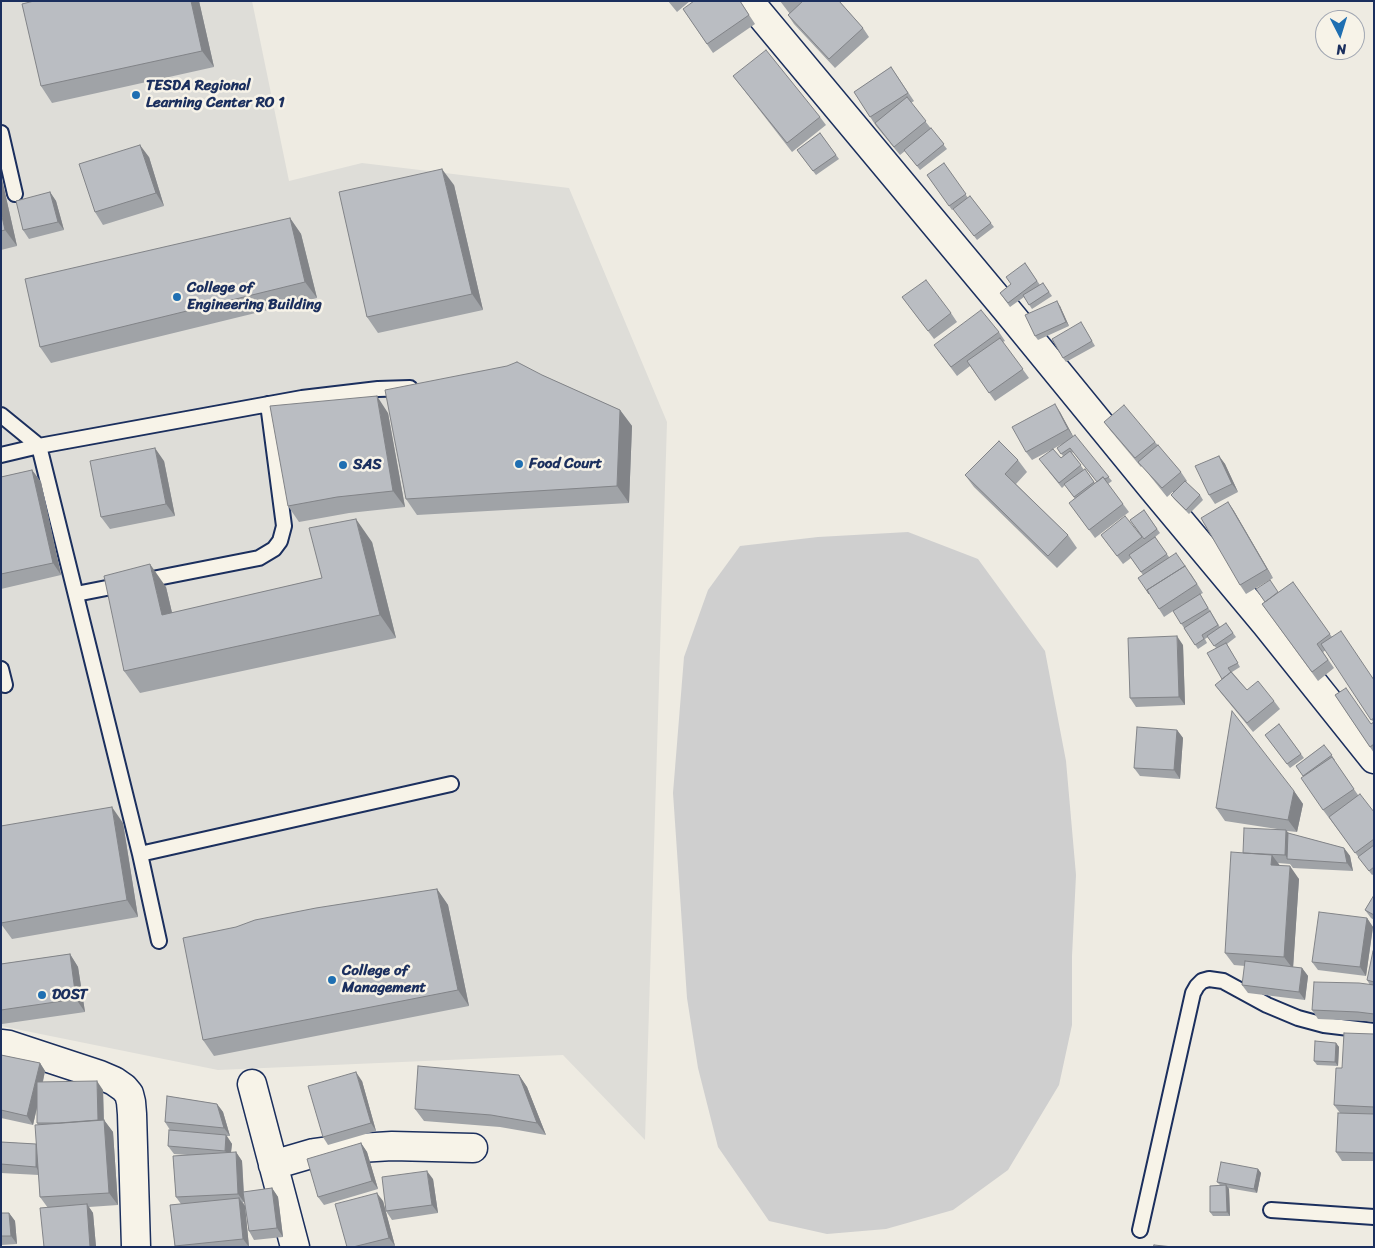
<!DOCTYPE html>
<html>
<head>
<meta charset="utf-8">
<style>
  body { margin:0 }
  #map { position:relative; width:1375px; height:1248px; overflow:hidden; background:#eeebe2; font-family:Sriracha,sans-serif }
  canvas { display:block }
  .frame { position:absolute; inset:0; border:2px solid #1b2f5e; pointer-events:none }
  .north { position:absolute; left:1315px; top:10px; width:50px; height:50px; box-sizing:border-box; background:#f7f3e8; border:1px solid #9fa5b1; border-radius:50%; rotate:175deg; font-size:14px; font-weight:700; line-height:20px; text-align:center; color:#1b2f5e }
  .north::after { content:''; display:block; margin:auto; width:18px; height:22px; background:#1f6fb2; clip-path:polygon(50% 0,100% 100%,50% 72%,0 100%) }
</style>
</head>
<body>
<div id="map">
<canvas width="1375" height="1248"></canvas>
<div class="frame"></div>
<div class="north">N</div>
</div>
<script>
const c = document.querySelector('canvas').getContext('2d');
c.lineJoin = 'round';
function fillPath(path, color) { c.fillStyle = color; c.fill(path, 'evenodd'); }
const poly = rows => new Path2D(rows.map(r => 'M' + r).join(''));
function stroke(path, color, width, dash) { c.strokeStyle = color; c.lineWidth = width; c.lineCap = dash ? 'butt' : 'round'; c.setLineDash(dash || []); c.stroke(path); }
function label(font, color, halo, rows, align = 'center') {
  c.font = font + ' Sriracha,sans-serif'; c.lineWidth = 5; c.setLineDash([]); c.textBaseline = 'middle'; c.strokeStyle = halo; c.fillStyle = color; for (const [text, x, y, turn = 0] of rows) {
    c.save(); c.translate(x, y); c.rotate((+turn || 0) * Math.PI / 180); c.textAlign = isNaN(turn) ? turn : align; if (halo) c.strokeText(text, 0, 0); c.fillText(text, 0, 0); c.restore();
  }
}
fillPath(poly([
  [1,1,252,1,289,181,362,163,569,188,667,422,645,1140,563,1055,218,1070,1,1026]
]), '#deddd8');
fillPath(poly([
  [908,532,978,559,1045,651,1066,761,1076,875,1072,956,1072,1025,1059,1085,1008,1170,953,1210,886,1229,827,1234,769,1221,718,1147,698,1068,687,998,673,793,684,657,708,590,740,546,818,537]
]), '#cfcfcf');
const service = poly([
  [1,133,15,194],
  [1,415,39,446,140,854,159,941],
  [1,455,39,446,302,398,378,389,410,388],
  [76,594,259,558,274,549,280,541,284,526,268,404],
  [1,669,5,685],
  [140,854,451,784],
  [1271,1210,1374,1217],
  [1140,1230,1193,993,1197,986,1202,981,1209,979,1223,981,1267,1005,1298,1018,1324,1025,1374,1031]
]);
const minor = poly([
  [749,1,1006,309,1154,490,1266,624,1374,759],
  [1,1044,9,1045,100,1075,114,1081,124,1088,129,1094,131,1102,132,1114,136,1247],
  [252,1084,295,1247],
  [273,1165,314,1153,343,1149,392,1146,473,1148]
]);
stroke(service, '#1b2f5e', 18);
stroke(minor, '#1b2f5e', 31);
stroke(service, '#f7f3e8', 14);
stroke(minor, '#f7f3e8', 28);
fillPath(poly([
  [199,1,214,67,52,103,41,86],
  [668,1,690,1,677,12],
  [740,1,755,24,713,53,683,9],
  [780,1,839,1,863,28,869,37,835,68,794,24,788,15,790,14],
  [891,67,914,101,911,103,947,149,920,170,905,151,900,155,876,126,854,92],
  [733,76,820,117,826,125,792,152],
  [820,133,839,159,816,175,797,150],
  [149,157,164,206,103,225,95,212],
  [944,163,968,198,970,196,994,227,977,240,954,209,952,210,927,175],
  [1,175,17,246,1,250],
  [454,185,483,310,378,333,367,317],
  [50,192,56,201,64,230,29,239,23,230],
  [290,218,301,234,317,298,51,363,40,347],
  [1025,263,1040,285,1043,283,1052,296,1032,309,1024,297,1010,307,1000,293,1011,284],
  [902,297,951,313,957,322,934,339],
  [1060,306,1069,326,1038,340,1035,336],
  [1084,327,1095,346,1066,362,1063,358],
  [999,332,1005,341,1003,342,1029,378,995,401,970,366,957,376,940,353],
  [542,375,620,410,632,426,629,503,417,515,406,499],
  [1060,412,1073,436,1112,481,1108,484,1129,512,1095,538,1075,511,1075,499,1065,485,1062,488,1042,463,1051,450,1032,460,1026,452],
  [1062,444,1057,448,1063,456,1061,458,1053,449],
  [1073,452,1097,482,1095,483,1085,469,1084,470,1072,453],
  [388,413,405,507,349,513,299,522,288,506],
  [1104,422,1155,442,1181,472,1187,481,1186,482,1200,495,1203,500,1189,514,1174,499,1171,495,1175,490,1167,497,1142,466,1141,467,1110,430],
  [1219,456,1225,464,1238,492,1215,504,1209,495],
  [1018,460,1027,472,1016,484,1068,535,1077,548,1057,568,974,487,965,475],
  [164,461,175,516,110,529,101,517],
  [32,470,41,482,61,575,1,589,1,477],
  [1228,502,1234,511,1273,578,1246,594,1240,585],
  [1144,510,1160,533,1155,537,1169,557,1191,574,1203,593,1199,595,1203,599,1220,627,1226,623,1236,637,1227,644,1240,667,1232,672,1247,690,1274,701,1280,709,1253,732,1221,693,1215,685,1222,679,1216,648,1208,637,1205,639,1207,643,1198,649,1184,628,1173,611,1164,617,1159,609,1143,575,1131,558,1123,564,1101,535,1142,537,1146,543,1130,520],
  [372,542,396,638,140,693,124,671,166,587,172,613,322,578],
  [1293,582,1332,637,1374,680,1374,753,1335,695,1371,724,1373,722,1326,650,1323,652,1334,668,1318,681,1262,604],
  [1183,645,1185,705,1136,707,1130,698],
  [1279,724,1304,758,1290,768,1265,735],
  [1177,730,1183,738,1180,779,1140,776,1134,768],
  [1324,745,1335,760,1334,760,1358,795,1374,812,1374,874,1372,875,1323,810,1304,777,1296,766],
  [1294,791,1303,804,1297,832,1287,831,1288,833,1344,848,1350,856,1353,871,1293,868,1290,864,1278,863,1280,866,1299,879,1293,967,1302,968,1308,976,1305,1000,1248,993,1242,985,1245,966,1234,965,1225,953,1243,853,1277,829,1225,821,1216,808],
  [123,823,138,917,12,939,1,924,1,826],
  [437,889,448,905,469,1006,214,1056,203,1040],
  [1374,895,1374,920,1371,918,1365,910],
  [1367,918,1373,927,1366,976,1318,970,1312,962],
  [1374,951,1374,1022,1364,1021,1318,1019,1312,1010,1370,985,1367,980],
  [70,954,78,967,85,1012,2,1024,1,1023,1,964],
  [1374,1034,1374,1161,1342,1161,1336,1152,1340,1113,1334,1105,1342,1068],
  [1336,1043,1339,1047,1338,1066,1317,1065,1314,1061],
  [1,1055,40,1063,45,1071,43,1082,103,1090,104,1120,113,1132,118,1205,89,1207,93,1213,96,1247,44,1247,48,1208,40,1197,39,1175,1,1173,1,1142,36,1144,38,1125,37,1123,37,1108,33,1125,1,1118],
  [519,1075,527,1087,546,1135,500,1127,424,1121,415,1109],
  [362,1081,376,1131,328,1145,323,1137],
  [167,1096,217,1104,223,1112,230,1136,227,1136,232,1144,231,1153,236,1152,242,1161,244,1192,272,1188,278,1197,283,1237,254,1240,249,1231,244,1198,244,1202,243,1202,245,1206,249,1247,175,1247,170,1205,181,1204,176,1197,173,1156,187,1155,174,1154,168,1146,169,1130,170,1130,165,1122],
  [361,1143,367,1152,378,1189,324,1205,318,1197],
  [1258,1169,1261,1173,1257,1193,1228,1188,1229,1189,1230,1216,1213,1216,1210,1212,1220,1185,1217,1182],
  [433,1179,438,1213,392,1220,386,1211],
  [383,1201,395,1246,347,1247],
  [1,1213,9,1213,15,1221,17,1244,1,1245]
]), '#a0a3a7');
fillPath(poly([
  [191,1,199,1,214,67,202,51],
  [140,145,149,157,164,206,156,193],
  [442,169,454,185,483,310,472,294],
  [1,175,17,246,5,230,1,212],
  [50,192,56,201,64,230,58,222],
  [290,218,301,234,317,298,305,282],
  [1057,301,1060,306,1069,326,1066,322],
  [377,396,388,413,405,507,393,491],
  [1055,404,1060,412,1074,438,1068,429],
  [620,410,632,426,629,503,617,486],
  [155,448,164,461,175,516,166,504],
  [1219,456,1225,464,1238,492,1232,484],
  [32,470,41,482,61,575,53,563],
  [1228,502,1234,511,1273,578,1267,569],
  [356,519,372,542,396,638,380,615],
  [150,564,166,587,178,638,162,615],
  [1177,636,1183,645,1185,705,1179,697],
  [1177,730,1183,738,1180,779,1174,770],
  [1294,791,1303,804,1297,832,1288,820],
  [112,807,123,823,138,917,127,900],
  [1286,830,1292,838,1288,859,1285,855],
  [1344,848,1350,856,1353,871,1347,863],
  [1272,855,1281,867,1271,865],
  [1290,866,1299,879,1293,969,1284,957],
  [437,889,448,905,469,1006,458,990],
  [1367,918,1373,927,1366,976,1360,967],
  [70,954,78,967,85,1012,76,999],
  [1302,968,1308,976,1305,1000,1299,992],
  [1336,1043,1339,1047,1338,1066,1335,1062],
  [40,1063,45,1071,33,1125,27,1116],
  [356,1072,362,1081,376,1131,371,1123],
  [519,1075,527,1087,546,1135,537,1123],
  [97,1081,103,1090,104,1131,98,1123],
  [217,1104,223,1112,230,1136,224,1128],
  [104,1120,113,1132,118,1205,109,1193],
  [226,1135,232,1144,230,1159,225,1151],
  [361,1143,367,1152,378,1189,372,1181],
  [37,1144,41,1175,36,1167],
  [236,1152,242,1161,244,1202,238,1194],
  [1258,1169,1261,1173,1257,1193,1254,1189],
  [427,1171,433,1179,438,1213,432,1205],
  [1226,1185,1229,1189,1230,1216,1227,1212],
  [272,1188,278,1197,283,1237,277,1228],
  [377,1193,383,1201,395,1246,389,1238],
  [239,1198,245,1206,249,1247,243,1239],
  [87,1204,93,1213,96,1247,90,1247],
  [9,1213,15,1221,17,1244,11,1236]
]), '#828488');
const building = poly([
  [34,1,191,1,202,51,41,86,22,4,34,1],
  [694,1,740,1,749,15,707,44,683,9,694,1],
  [803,1,839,1,863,28,829,59,788,15,803,1],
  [766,50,820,117,787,143,733,76,766,50],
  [891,67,908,93,870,117,854,92,891,67],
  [907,97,926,121,894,147,875,123,907,97],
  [931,128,944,144,917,166,904,150,931,128],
  [820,133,836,155,813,171,797,150,820,133],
  [140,145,156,193,95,212,79,164,140,145],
  [944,163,966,194,949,206,927,175,944,163],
  [442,169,472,294,367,317,339,192,442,169],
  [50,192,58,222,23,230,16,201,50,192],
  [970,196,991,223,974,236,953,209,970,196],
  [1,212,5,230,1,231,1,212],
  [290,218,305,282,40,347,25,279,290,218],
  [1025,263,1037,281,1008,303,1000,293,1011,284,1006,277,1025,263],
  [926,280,951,313,928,331,902,297,926,280],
  [1043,283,1049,292,1029,305,1023,295,1043,283],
  [1057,301,1066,322,1035,336,1025,315,1057,301],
  [981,310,999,332,951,367,934,345,981,310],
  [1081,322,1092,341,1063,358,1052,339,1081,322],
  [1000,338,1023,369,989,393,967,361,1000,338],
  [517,362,542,375,620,410,617,486,406,499,385,390,507,366,517,362],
  [377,396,393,491,337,497,288,506,270,406,377,396],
  [1055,404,1068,429,1026,452,1012,427,1055,404],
  [1124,405,1155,442,1135,458,1104,422,1124,405],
  [1075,435,1109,477,1105,479,1103,477,1097,482,1070,448,1061,454,1057,448,1075,435],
  [999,441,1018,460,1005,474,1068,535,1048,556,965,475,999,441],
  [1158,445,1181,472,1162,488,1138,462,1158,445],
  [155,448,166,504,101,517,90,461,155,448],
  [1053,449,1061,458,1070,451,1081,465,1059,483,1039,459,1053,449],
  [1219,456,1232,484,1209,495,1195,466,1219,456],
  [1085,469,1094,482,1074,497,1064,484,1085,469],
  [32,470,53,563,1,574,1,477,32,470],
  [1103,477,1123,504,1089,530,1069,503,1103,477],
  [1185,481,1200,495,1186,510,1171,495,1185,481],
  [1228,502,1267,569,1240,585,1201,518,1228,502],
  [1144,510,1157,529,1144,539,1130,520,1144,510],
  [1125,516,1142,537,1117,556,1101,535,1125,516],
  [356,519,380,615,124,671,104,576,150,564,162,615,322,578,309,528,356,519],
  [1155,537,1167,554,1141,572,1129,555,1155,537],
  [1176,553,1185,566,1147,590,1149,594,1138,578,1176,553],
  [1185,566,1197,584,1159,609,1147,590,1185,566],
  [1270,580,1278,592,1265,602,1256,589,1270,580],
  [1293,582,1330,634,1317,644,1328,660,1312,672,1262,604,1293,582],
  [1200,594,1208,608,1181,624,1173,611,1200,594],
  [1210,611,1218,625,1202,635,1204,639,1195,645,1184,628,1210,611],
  [1226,623,1233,633,1214,646,1207,636,1226,623],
  [1341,631,1374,680,1374,718,1371,720,1321,644,1341,631],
  [1177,636,1179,697,1130,698,1128,638,1177,636],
  [1226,643,1238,663,1228,668,1231,672,1222,679,1207,653,1226,643],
  [1231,672,1247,690,1258,681,1274,701,1247,723,1215,685,1231,672],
  [1346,688,1371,724,1374,722,1374,744,1370,747,1335,695,1346,688],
  [1232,711,1294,791,1288,820,1216,808,1232,711],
  [1279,724,1301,754,1287,764,1265,735,1279,724],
  [1137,727,1177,730,1174,770,1134,768,1137,727],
  [1324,745,1332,755,1303,776,1296,766,1324,745],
  [1332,757,1354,789,1323,810,1301,778,1332,757],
  [1360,794,1374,812,1374,839,1355,853,1329,817,1360,794],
  [112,807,127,900,1,923,1,826,112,807],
  [1244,828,1286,830,1285,855,1243,853,1244,828],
  [1288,833,1344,848,1347,863,1287,859,1288,833],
  [1374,845,1374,867,1369,871,1358,857,1374,845],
  [1231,852,1272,855,1271,865,1290,866,1284,957,1225,953,1231,852],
  [437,889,458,990,203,1040,183,938,236,927,255,920,316,908,437,889],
  [1374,895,1374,915,1365,910,1374,895],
  [1319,912,1367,918,1360,967,1312,962,1319,912],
  [1373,951,1374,951,1374,982,1367,980,1373,951],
  [70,954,76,999,1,1010,1,964,70,954],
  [1245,961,1302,968,1299,992,1242,985,1245,961],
  [1314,982,1359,983,1374,985,1374,1014,1358,1012,1312,1010,1314,982],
  [1344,1033,1374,1034,1374,1107,1334,1105,1336,1068,1342,1068,1344,1033],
  [1315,1041,1336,1043,1335,1062,1314,1061,1315,1041],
  [1,1055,40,1063,27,1116,1,1110,1,1055],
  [418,1066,519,1075,537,1123,491,1115,415,1109,418,1066],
  [356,1072,371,1123,323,1137,308,1086,356,1072],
  [97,1081,98,1120,59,1123,37,1123,37,1082,97,1081],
  [167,1096,217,1104,224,1128,165,1122,167,1096],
  [1338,1113,1374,1114,1374,1153,1336,1152,1338,1113],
  [104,1120,109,1193,40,1197,35,1125,104,1120],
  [169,1130,226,1135,225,1151,168,1146,169,1130],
  [1,1142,36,1144,36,1167,1,1164,1,1142],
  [361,1143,372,1181,318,1197,307,1159,361,1143],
  [236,1152,238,1194,176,1197,173,1156,236,1152],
  [1221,1162,1258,1169,1254,1189,1217,1182,1221,1162],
  [427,1171,432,1205,386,1211,382,1177,427,1171],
  [1226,1185,1227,1212,1210,1212,1210,1186,1226,1185],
  [272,1188,277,1228,249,1231,243,1192,272,1188],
  [377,1193,389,1238,353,1247,347,1247,335,1204,377,1193],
  [239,1198,243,1239,175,1246,170,1205,239,1198],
  [87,1204,90,1247,44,1247,40,1208,87,1204],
  [1,1213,9,1213,11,1236,1,1236,1,1213],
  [1154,1245,1173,1247,1153,1247,1154,1245]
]);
fillPath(building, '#babdc2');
stroke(building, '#828488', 1);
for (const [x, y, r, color] of [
  [136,95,5,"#1f6fb2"],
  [177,297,5,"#1f6fb2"],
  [519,464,5,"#1f6fb2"],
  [343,465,5,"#1f6fb2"],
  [332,980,5,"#1f6fb2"],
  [42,995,5,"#1f6fb2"]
]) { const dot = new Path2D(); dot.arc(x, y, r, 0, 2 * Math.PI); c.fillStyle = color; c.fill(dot); stroke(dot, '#f7f3e8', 2); }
label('bold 15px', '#1b2f5e', '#f7f3e8', [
  ["TESDA Regional",146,86],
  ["Learning Center RO 1",146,103],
  ["College of",187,288],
  ["Engineering Building",187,305],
  ["Food Court",529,464],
  ["SAS",353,465],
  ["College of",342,971],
  ["Management",342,988],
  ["DOST",52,995]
], 'left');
</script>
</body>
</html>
